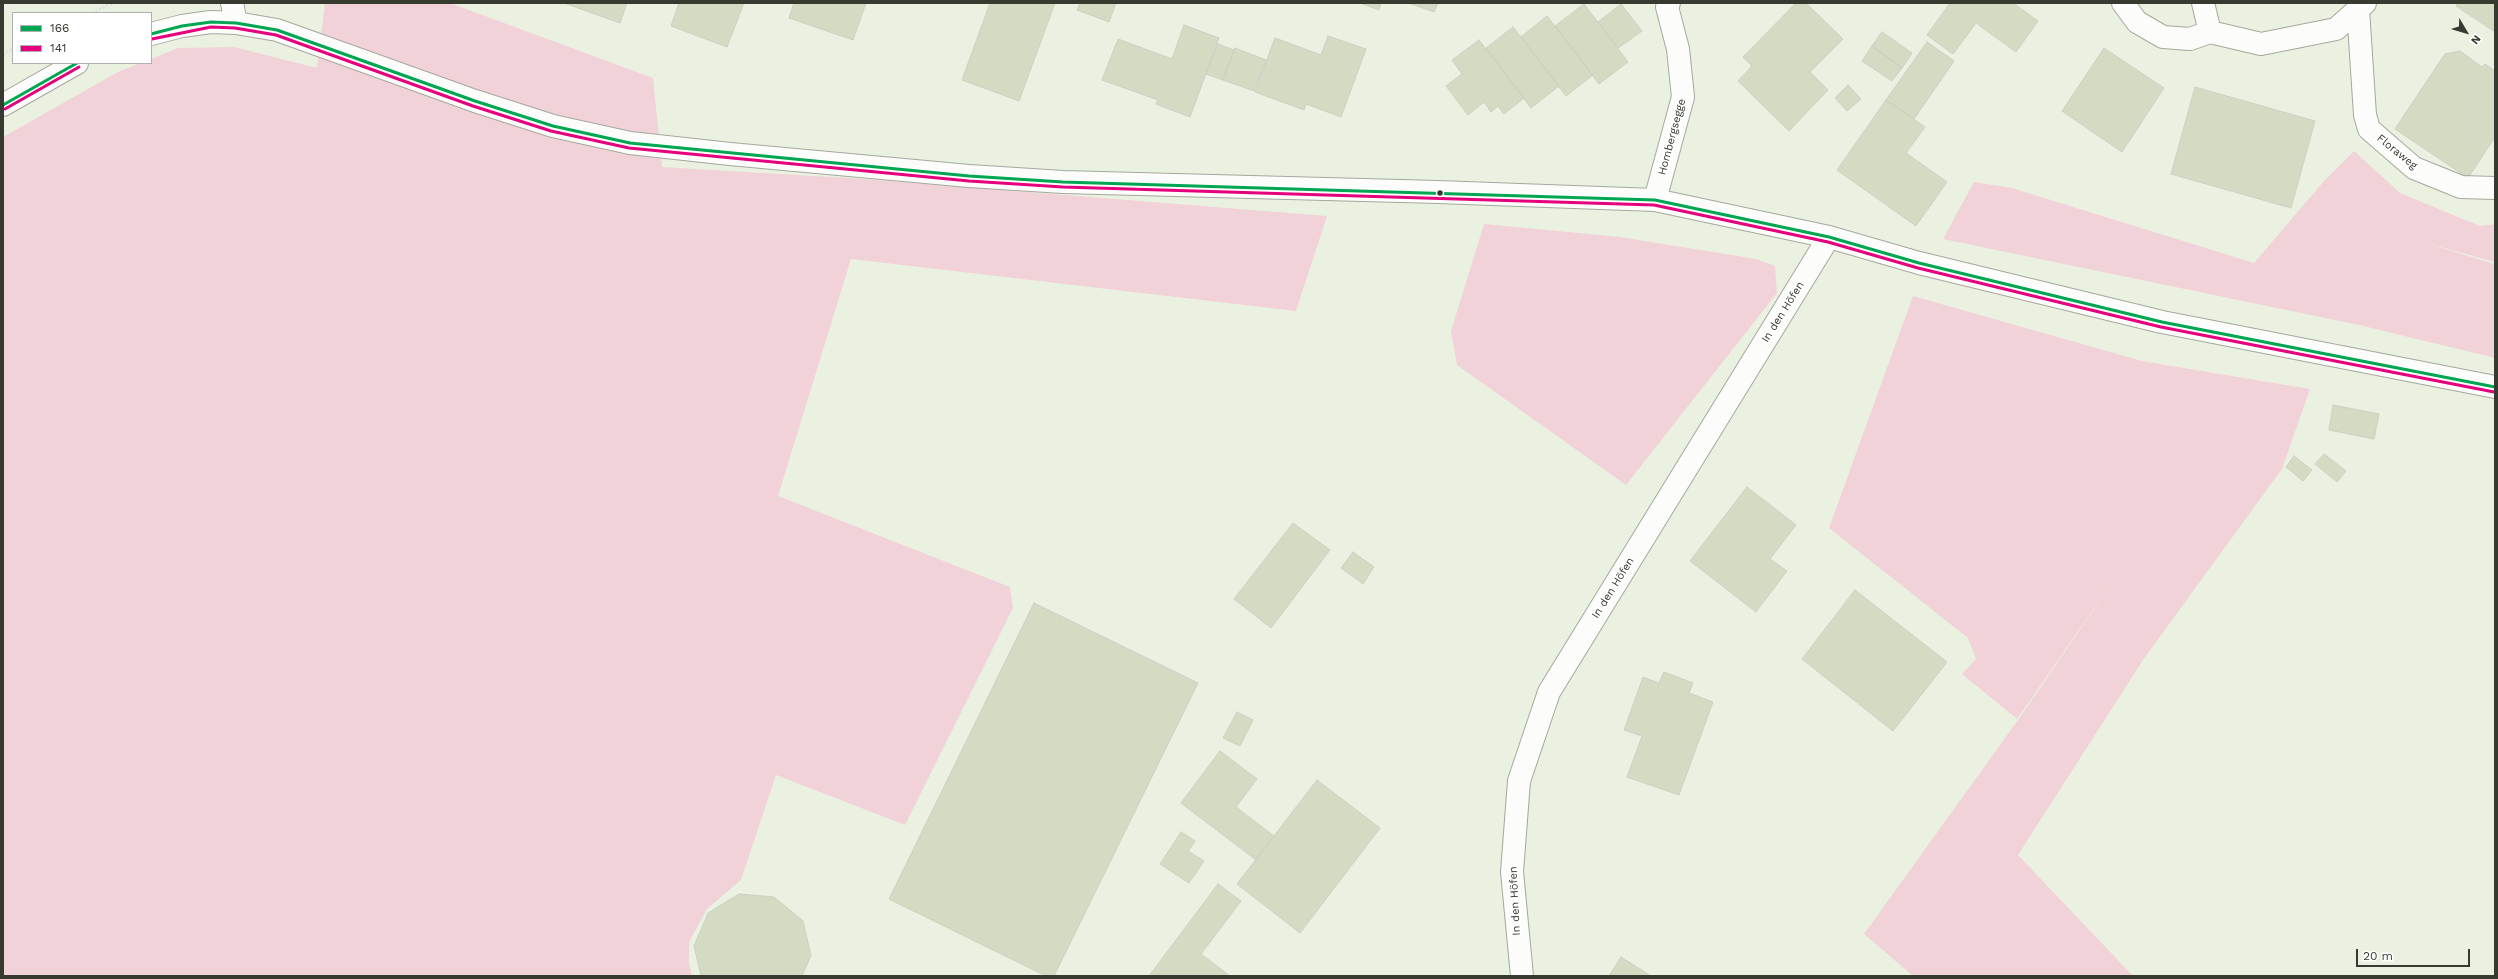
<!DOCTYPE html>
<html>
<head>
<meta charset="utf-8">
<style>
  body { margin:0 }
  #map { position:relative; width:2498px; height:979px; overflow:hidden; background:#ebf1e1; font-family:"Work Sans",sans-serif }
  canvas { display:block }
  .frame { position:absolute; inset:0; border:4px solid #363a2f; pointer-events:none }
  .legend { position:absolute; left:12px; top:12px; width:140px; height:52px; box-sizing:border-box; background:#fff; border:1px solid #afb0ac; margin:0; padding:5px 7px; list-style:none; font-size:12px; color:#363a2f }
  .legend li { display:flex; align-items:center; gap:8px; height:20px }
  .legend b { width:20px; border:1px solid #afb0ac }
  .north { position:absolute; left:2446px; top:12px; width:40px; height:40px; -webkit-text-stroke:3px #fff; paint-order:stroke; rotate:128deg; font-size:11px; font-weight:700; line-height:16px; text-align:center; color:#363a2f }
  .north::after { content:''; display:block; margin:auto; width:14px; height:18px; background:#363a2f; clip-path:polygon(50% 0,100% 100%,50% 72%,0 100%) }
  .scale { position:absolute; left:2356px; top:949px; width:114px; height:18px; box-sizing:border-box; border:2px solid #363a2f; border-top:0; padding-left:5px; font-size:12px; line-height:14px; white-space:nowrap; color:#363a2f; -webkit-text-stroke:3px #fff; paint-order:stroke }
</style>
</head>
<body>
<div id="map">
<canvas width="2498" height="979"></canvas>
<div class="frame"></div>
<ul class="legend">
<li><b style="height:5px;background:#00a651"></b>166</li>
<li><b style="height:5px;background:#e5007d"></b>141</li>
</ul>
<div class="north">N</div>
<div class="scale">20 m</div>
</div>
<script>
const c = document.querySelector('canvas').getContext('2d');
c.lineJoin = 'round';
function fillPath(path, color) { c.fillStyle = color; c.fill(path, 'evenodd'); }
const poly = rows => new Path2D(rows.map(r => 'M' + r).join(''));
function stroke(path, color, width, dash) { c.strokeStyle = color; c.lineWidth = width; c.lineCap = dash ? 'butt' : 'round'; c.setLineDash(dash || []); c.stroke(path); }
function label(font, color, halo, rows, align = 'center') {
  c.font = font + ' "Work Sans",sans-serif'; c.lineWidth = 4; c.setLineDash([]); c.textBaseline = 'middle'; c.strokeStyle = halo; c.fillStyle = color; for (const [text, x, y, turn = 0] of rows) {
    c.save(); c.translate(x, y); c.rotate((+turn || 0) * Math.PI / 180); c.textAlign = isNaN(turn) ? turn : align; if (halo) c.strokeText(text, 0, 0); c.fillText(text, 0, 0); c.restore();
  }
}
fillPath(poly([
  [325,3,450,3,653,78,662,167,864,179,1327,216,1296,311,851,259,778,496,1010,587,1013,608,905,825,776,775,741,880,707,909,689,942,689,963,692,976,3,976,3,137,118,72,140,63,151,63,151,59,178,48,234,47,317,68],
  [2354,151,2400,193,2480,226,2495,224,2495,262,2422,242,2495,264,2495,358,2359,325,1943,239,1974,182,2012,188,2254,263,2324,181],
  [1484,224,1620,237,1756,259,1775,266,1777,293,1626,485,1457,365,1451,331],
  [1913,296,2142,361,2310,389,2282,469,2143,660,2018,855,2133,976,1913,976,1864,934,2018,720,2121,570,2017,719,1962,674,1976,659,1968,638,1829,528]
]), '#f1d2d9');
const building = poly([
  [564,3,627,3,620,23,564,3],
  [679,3,744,3,727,47,671,26,679,3],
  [794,3,866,3,853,40,789,18,794,3],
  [990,3,1055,3,1019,101,962,80,990,3],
  [1080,3,1116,3,1109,22,1077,10,1080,3],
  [1360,3,1381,3,1379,10,1360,3],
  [1409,3,1438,3,1434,12,1409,3],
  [1796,3,1806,3,1843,39,1810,72,1828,90,1789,131,1738,81,1752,66,1743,57,1796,3],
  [1950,3,2013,3,2038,21,2016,52,1976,23,1953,54,1927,35,1950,3],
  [2458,3,2495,3,2495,32,2456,6,2458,3],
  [1584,4,1628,62,1599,84,1555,26,1584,4],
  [1621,4,1642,31,1618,48,1598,22,1621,4],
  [1547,16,1593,75,1566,96,1521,37,1547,16],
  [1184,25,1219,38,1190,117,1156,104,1158,100,1102,80,1118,39,1172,59,1184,25],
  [1513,27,1559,86,1531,108,1486,48,1513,27],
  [1882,32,1912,53,1902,68,1872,46,1882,32],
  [1328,36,1366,49,1341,117,1306,104,1304,110,1255,92,1275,38,1321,55,1328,36],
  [1479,40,1524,98,1504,114,1498,106,1491,112,1484,102,1468,115,1446,86,1462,74,1452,60,1479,40],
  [1927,42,1954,61,1914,119,1886,100,1927,42],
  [1218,44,1234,50,1223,80,1206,74,1218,44],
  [1872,46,1902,68,1892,81,1862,61,1872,46],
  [1235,48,1266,60,1254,91,1223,80,1235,48],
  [2104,48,2164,88,2122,152,2062,111,2104,48],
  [2460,51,2482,67,2485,64,2495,71,2495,137,2468,178,2395,129,2445,54,2460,51],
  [1848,85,1861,99,1847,111,1835,98,1848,85],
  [2195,87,2315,121,2291,208,2171,174,2195,87],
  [1886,100,1925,127,1906,153,1947,182,1916,226,1837,170,1886,100],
  [2333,405,2379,414,2374,439,2329,430,2333,405],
  [2324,454,2346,471,2337,482,2315,464,2324,454],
  [2294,456,2312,470,2303,481,2286,467,2294,456],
  [1747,487,1796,525,1770,559,1787,571,1756,612,1690,561,1747,487],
  [1293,523,1330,550,1271,628,1234,599,1293,523],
  [1353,552,1374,567,1363,584,1341,568,1353,552],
  [1855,590,1947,662,1893,731,1802,659,1855,590],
  [1034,603,1198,683,1054,976,1046,976,889,899,1034,603],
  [1664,672,1693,683,1689,693,1713,702,1679,795,1627,777,1642,736,1624,730,1643,677,1659,683,1664,672],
  [1237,712,1253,720,1240,746,1223,738,1237,712],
  [1220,751,1257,779,1236,807,1274,836,1256,860,1181,803,1220,751],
  [1317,780,1380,828,1300,933,1237,884,1317,780],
  [1181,832,1195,841,1188,851,1204,861,1189,883,1160,864,1181,832],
  [1218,884,1241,901,1201,954,1230,976,1149,976,1218,884],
  [739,894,774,897,803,921,811,956,802,976,701,976,694,946,708,913,739,894],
  [1621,957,1651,976,1609,976,1621,957]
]);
fillPath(building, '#d3dcc3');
stroke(building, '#cbcfc3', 1);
const minor = poly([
  [232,3,236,23],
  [2123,3,2137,22,2163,37,2190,39,2210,32,2261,44,2336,29,2365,3],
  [2203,3,2210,32],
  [2358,9,2365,115,2369,129,2414,168,2461,187,2495,188],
  [1655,200,1683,97,1678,49,1667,7,1669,3],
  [1522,976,1512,872,1519,781,1549,692,1829,237]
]);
const major = poly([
  [151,34,182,26,211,22,236,23,277,30,475,101,553,126,630,143,730,154,969,176,1063,182,1438,192,1655,200,1829,237,1919,263,2162,322,2495,387],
  [3,105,77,63]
]);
stroke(minor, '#a4a89d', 24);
stroke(major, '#a4a89d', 24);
stroke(poly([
  [92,13,113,3],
  [3,54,13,49]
]), '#dddfda', 2.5, [2, 2]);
stroke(minor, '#fcfdfa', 22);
stroke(major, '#fcfdfa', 22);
stroke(poly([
  [151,34,182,26,211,22,236,23,277,30,475,101,553,126,630,143,969,176,1063,182,1655,200,1829,237,1919,263,2162,322,2495,387],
  [3,105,77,63]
]), '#00a651', 3);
stroke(poly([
  [152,39,211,27,235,28,276,35,473,106,551,131,629,148,969,181,1063,187,1654,205,1828,242,1918,268,2161,327,2494,392],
  [5,109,79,67]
]), '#e5007d', 3);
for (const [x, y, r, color] of [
  [1440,193,3.5,"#363a2f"]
]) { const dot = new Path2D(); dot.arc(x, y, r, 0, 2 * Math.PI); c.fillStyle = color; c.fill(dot); stroke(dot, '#fff', 1.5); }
label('11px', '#363a2f', '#fff', [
  ["Hombergsegge",1672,137,-75],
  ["Floraweg",2397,152,39],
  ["In den Höfen",1783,312,-58],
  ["In den Höfen",1613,588,-58],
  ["In den Höfen",1515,901,-93]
]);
</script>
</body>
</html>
